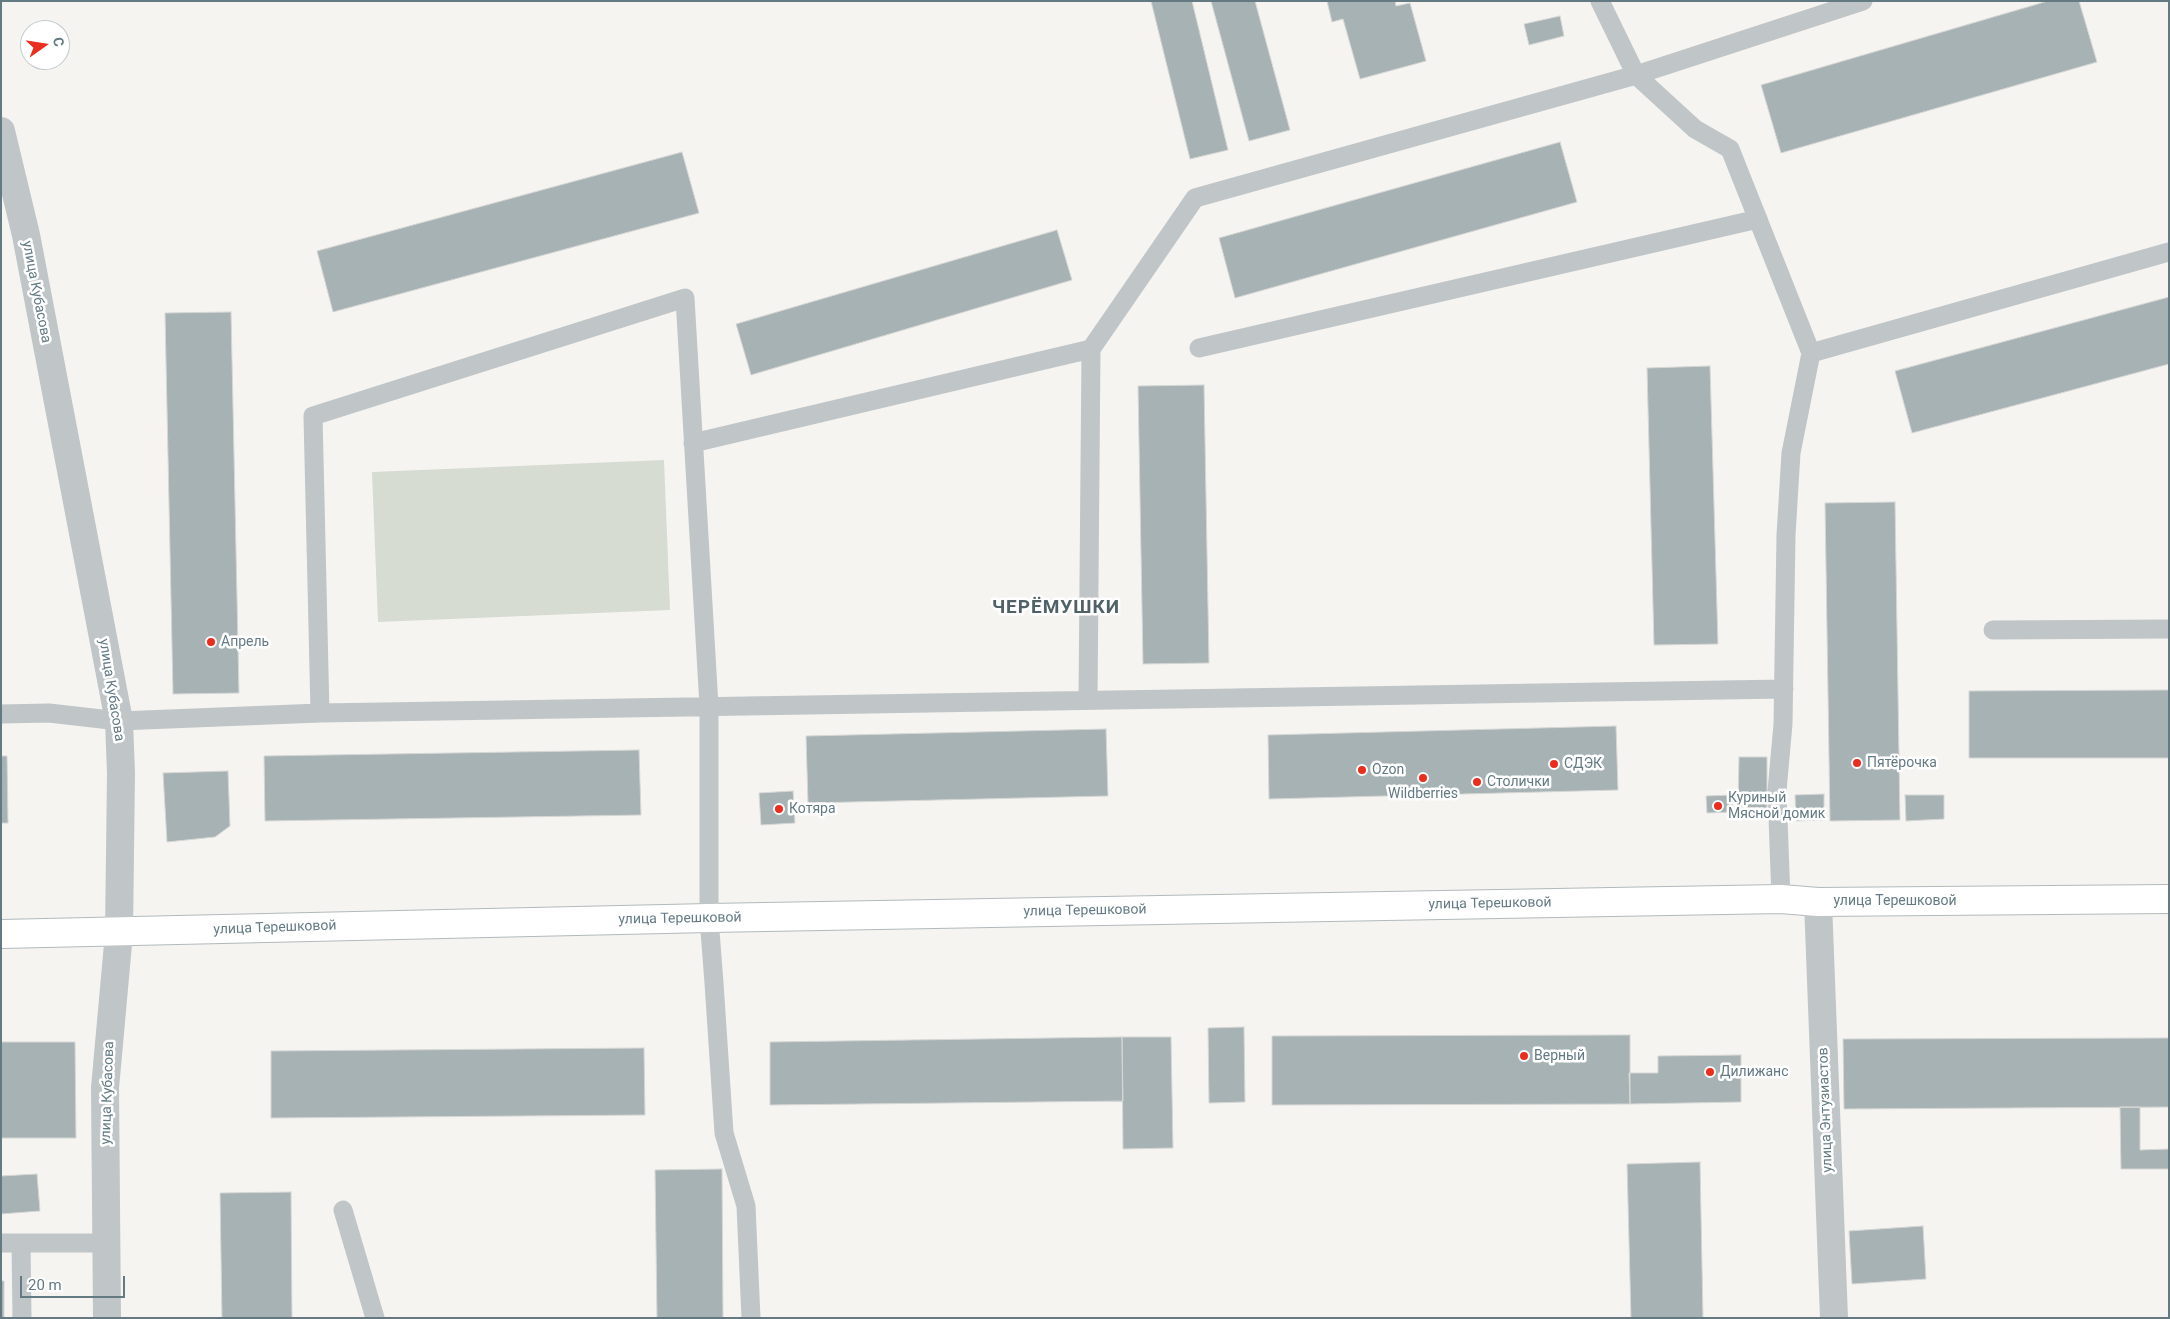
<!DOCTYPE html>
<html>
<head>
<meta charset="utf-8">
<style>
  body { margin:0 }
  #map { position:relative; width:2170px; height:1319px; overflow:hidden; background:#f5f4f1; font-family:Roboto,sans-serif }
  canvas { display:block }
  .frame { position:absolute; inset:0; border:2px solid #637a83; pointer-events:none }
  .north { position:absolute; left:20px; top:20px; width:50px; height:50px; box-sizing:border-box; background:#fff; border:1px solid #c1cacd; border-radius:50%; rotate:77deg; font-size:14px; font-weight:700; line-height:20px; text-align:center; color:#637a83 }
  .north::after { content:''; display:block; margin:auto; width:18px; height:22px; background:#ea2d1c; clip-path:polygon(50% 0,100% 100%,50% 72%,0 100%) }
  .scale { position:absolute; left:20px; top:1276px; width:105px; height:22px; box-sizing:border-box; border:2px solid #637a83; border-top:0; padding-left:6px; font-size:15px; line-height:18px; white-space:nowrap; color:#637a83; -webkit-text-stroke:4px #fff; paint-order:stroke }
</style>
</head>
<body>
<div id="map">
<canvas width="2170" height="1319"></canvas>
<div class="frame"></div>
<div class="north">С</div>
<div class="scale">20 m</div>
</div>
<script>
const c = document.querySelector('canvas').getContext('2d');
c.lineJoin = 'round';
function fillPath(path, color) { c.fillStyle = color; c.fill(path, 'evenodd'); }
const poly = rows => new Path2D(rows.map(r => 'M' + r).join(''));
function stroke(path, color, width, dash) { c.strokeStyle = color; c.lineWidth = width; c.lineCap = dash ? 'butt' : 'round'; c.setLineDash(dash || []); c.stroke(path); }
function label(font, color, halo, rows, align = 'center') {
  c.font = font + ' Roboto,sans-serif'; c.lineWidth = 5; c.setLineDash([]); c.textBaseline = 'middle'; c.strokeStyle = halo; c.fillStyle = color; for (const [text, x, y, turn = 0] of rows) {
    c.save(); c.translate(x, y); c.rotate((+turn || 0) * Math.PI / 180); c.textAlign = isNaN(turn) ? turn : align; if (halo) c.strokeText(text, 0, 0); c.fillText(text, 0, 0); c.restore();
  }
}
fillPath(poly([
  [664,460,670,610,378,622,372,472]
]), '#d7dcd2');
const building = poly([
  [1151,1,1192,1,1228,150,1190,159,1151,1],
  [1211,1,1255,1,1290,130,1249,141,1211,1],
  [1327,1,1395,1,1396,6,1410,3,1426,61,1360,79,1343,19,1332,22,1327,1],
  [2048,1,2079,1,2097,62,1781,153,1761,85,2048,1],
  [1560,16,1564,36,1529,45,1524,24,1560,16],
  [1560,142,1577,202,1235,298,1219,238,1560,142],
  [682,152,699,213,333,312,317,251,682,152],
  [1057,230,1072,280,751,375,736,324,1057,230],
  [2169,297,2169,364,1912,433,1895,371,2169,297],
  [231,312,239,693,173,694,165,313,231,312],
  [1710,366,1718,644,1654,645,1647,368,1710,366],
  [1204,385,1209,663,1143,664,1138,386,1204,385],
  [1895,502,1900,820,1830,821,1825,503,1895,502],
  [2169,690,2169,758,1969,758,1969,691,2169,690],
  [1616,726,1618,790,1269,799,1268,735,1616,726],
  [1106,729,1108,796,808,803,806,736,1106,729],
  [639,750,641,815,265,821,264,756,639,750],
  [1,756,7,756,8,823,1,823,1,756],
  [1739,757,1767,757,1767,808,1738,807,1739,757],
  [228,771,230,826,215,837,167,842,163,773,228,771],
  [793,791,795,823,761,825,759,793,793,791],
  [1824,794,1824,820,1796,821,1795,795,1824,794],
  [1732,795,1733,812,1707,813,1706,796,1732,795],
  [1905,795,1944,795,1944,819,1906,821,1905,795],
  [1244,1027,1245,1102,1209,1103,1208,1028,1244,1027],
  [1630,1035,1630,1104,1272,1105,1272,1036,1630,1035],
  [1122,1037,1123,1101,770,1105,770,1042,1122,1037],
  [1122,1037,1171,1037,1173,1148,1123,1149,1122,1037],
  [2169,1038,2169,1107,1844,1109,1843,1039,2169,1038],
  [1,1042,75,1042,76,1138,1,1138,1,1042],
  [644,1048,645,1115,271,1118,271,1051,644,1048],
  [1741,1055,1741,1102,1630,1104,1629,1073,1658,1073,1658,1056,1741,1055],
  [2120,1107,2140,1107,2140,1150,2169,1149,2169,1169,2121,1169,2120,1107],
  [1700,1162,1703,1318,1631,1318,1627,1164,1700,1162],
  [722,1169,723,1318,657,1318,655,1170,722,1169],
  [37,1174,40,1211,1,1214,1,1176,37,1174],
  [291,1192,292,1318,222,1318,220,1193,291,1192],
  [1923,1226,1926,1279,1852,1284,1849,1231,1923,1226],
  [1,1281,4,1281,4,1318,1,1318,1,1281]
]);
fillPath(building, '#a6b2b4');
stroke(building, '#d6d6d4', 1);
const secondary = poly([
  [1,934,709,918,1781,899,1818,902,2169,899]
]);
stroke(secondary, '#b2b9bc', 30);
stroke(poly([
  [1600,1,1636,75,1863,1],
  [1199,348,1758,219],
  [693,443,1091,349],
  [1993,630,2169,629],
  [1088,700,1091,349,1195,198,1636,75,1695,129,1730,149,1811,353,2169,252],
  [320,713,313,416,685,298,709,706,709,918,714,983,724,1133,746,1206,751,1318],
  [1,714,49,713,119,721,320,713,1784,689],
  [1781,899,1777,791,1783,724,1786,535,1791,453,1811,353],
  [343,1210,375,1318],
  [1,1243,106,1243],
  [21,1243,22,1318]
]), '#c0c5c7', 19);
stroke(poly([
  [1,131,26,235,119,721,121,773,119,933,105,1088,107,1318],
  [1818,902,1834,1318]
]), '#c0c5c7', 28);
stroke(secondary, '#fff', 28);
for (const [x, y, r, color] of [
  [211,642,5,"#ea2d1c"],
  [1857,763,5,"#ea2d1c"],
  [1554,764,5,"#ea2d1c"],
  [1362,770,5,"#ea2d1c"],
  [1423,778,5,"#ea2d1c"],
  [1477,782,5,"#ea2d1c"],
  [1718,806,5,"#ea2d1c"],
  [779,809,5,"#ea2d1c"],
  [1524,1056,5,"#ea2d1c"],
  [1710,1072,5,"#ea2d1c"]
]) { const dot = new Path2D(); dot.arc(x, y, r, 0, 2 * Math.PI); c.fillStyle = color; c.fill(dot); stroke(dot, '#fff', 2); }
label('14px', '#637a83', '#fff', [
  ["улица Кубасова",36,292,79],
  ["улица Кубасова",111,690,81],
  ["улица Терешковой",1895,901],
  ["улица Терешковой",1490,904,-1],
  ["улица Терешковой",1085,911,-1],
  ["улица Терешковой",680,919,-1],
  ["улица Терешковой",275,928,-2],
  ["улица Кубасова",108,1093,-88],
  ["улица Энтузиастов",1826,1110,-92]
]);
label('14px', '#637a83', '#fff', [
  ["Апрель",221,642],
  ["Пятёрочка",1867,763],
  ["СДЭК",1564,764],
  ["Ozon",1372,770],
  ["Столички",1487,782],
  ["Wildberries",1423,794,"center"],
  ["Куриный",1728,798],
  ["Мясной домик",1728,814],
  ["Котяра",789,809],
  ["Верный",1534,1056],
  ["Дилижанс",1720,1072]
], 'left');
c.letterSpacing = '1px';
label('bold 19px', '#516168', '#fff', [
  ["ЧЕРЁМУШКИ",1056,608]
]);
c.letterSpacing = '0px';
</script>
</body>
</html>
